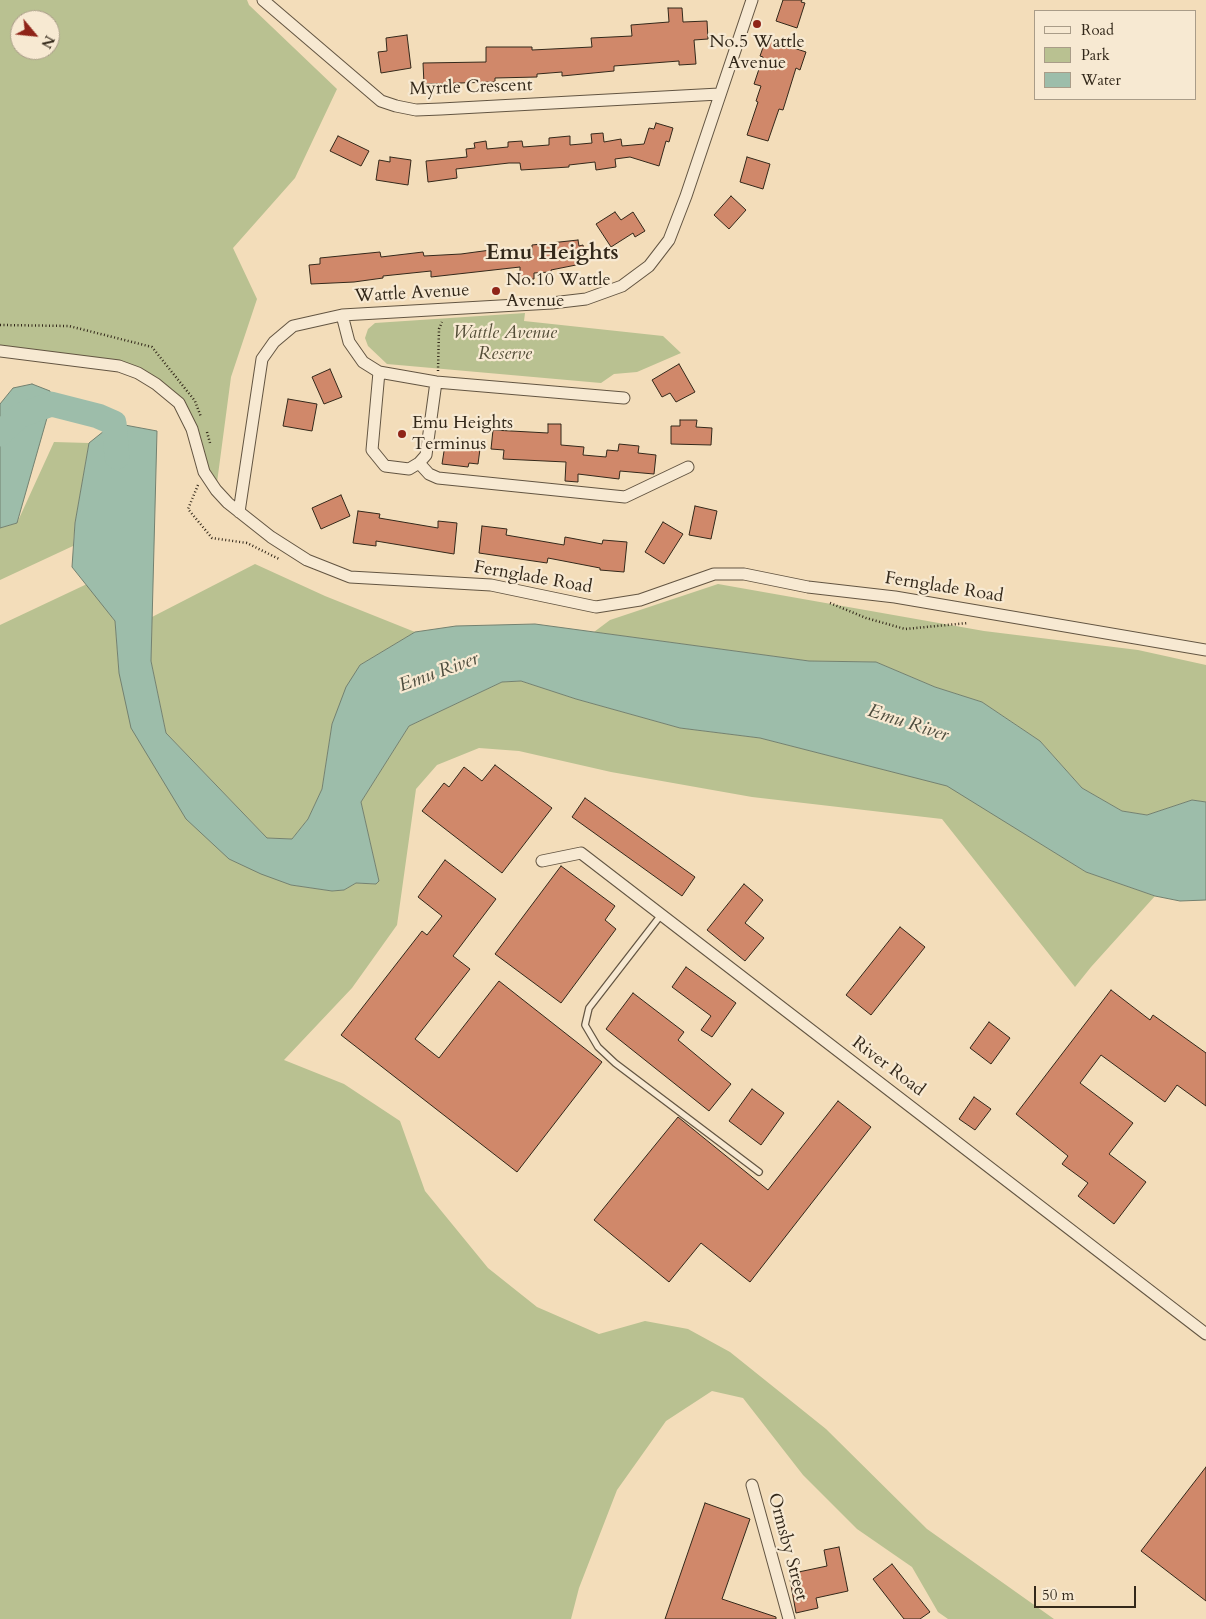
<!DOCTYPE html>
<html>
<head>
<meta charset="utf-8">
<style>
  body { margin:0 }
  #map { position:relative; width:1206px; height:1619px; overflow:hidden; background:#f3ddba; font-family:Cardo,serif }
  canvas { display:block }
  .legend { position:absolute; left:1034px; top:10px; width:162px; height:90px; box-sizing:border-box; background:#f7e9d2; border:1px solid #a99c88; margin:0; padding:6px 9px; list-style:none; font-size:15px; color:#33281a }
  .legend li { display:flex; align-items:center; gap:10px; height:25px }
  .legend b { width:25px; border:1px solid #a99c88 }
  .north { position:absolute; left:10px; top:10px; width:50px; height:50px; box-sizing:border-box; background:#f7e9d2; border:1px solid #a99c88; border-radius:50%; rotate:118deg; font-size:14px; font-weight:700; line-height:20px; text-align:center; color:#33281a }
  .north::after { content:''; display:block; margin:auto; width:18px; height:22px; background:#8f2418; clip-path:polygon(50% 0,100% 100%,50% 72%,0 100%) }
  .scale { position:absolute; left:1034px; top:1586px; width:102px; height:22px; box-sizing:border-box; border:2px solid #33281a; border-top:0; padding-left:6px; font-size:15px; line-height:18px; white-space:nowrap; color:#33281a; -webkit-text-stroke:4px #f7e9d2; paint-order:stroke }
</style>
</head>
<body>
<div id="map">
<canvas width="1206" height="1619"></canvas>
<ul class="legend">
<li><b style="height:6px;background:#f7e9d2"></b>Road</li>
<li><b style="height:14px;background:#b9c191"></b>Park</li>
<li><b style="height:14px;background:#9dbdaa"></b>Water</li>
</ul>
<div class="north">N</div>
<div class="scale">50 m</div>
</div>
<script>
const c = document.querySelector('canvas').getContext('2d');
c.lineJoin = 'round';
function fillPath(path, color) { c.fillStyle = color; c.fill(path, 'evenodd'); }
const poly = rows => new Path2D(rows.map(r => 'M' + r).join(''));
function stroke(path, color, width, dash) { c.strokeStyle = color; c.lineWidth = width; c.lineCap = dash ? 'butt' : 'round'; c.setLineDash(dash || []); c.stroke(path); }
function label(font, color, halo, rows, align = 'center') {
  c.font = font + ' Cardo,serif'; c.lineWidth = 4.5; c.setLineDash([]); c.textBaseline = 'middle'; c.strokeStyle = halo; c.fillStyle = color; for (const [text, x, y, turn = 0] of rows) {
    c.save(); c.translate(x, y); c.rotate((+turn || 0) * Math.PI / 180); c.textAlign = isNaN(turn) ? turn : align; if (halo) c.strokeText(text, 0, 0); c.fillText(text, 0, 0); c.restore();
  }
}
fillPath(poly([
  [0,0,247,0,249,5,337,89,295,178,233,248,257,299,231,377,216,490,179,403,138,373,0,351],
  [20,20,50,20,50,50,20,50],
  [525,313,524,321,663,336,681,353,637,372,614,374,601,383,387,364,368,346,365,338,368,329,375,323],
  [54,442,89,443,75,523,73,546,0,580,0,528,17,523],
  [255,564,325,596,415,632,360,665,332,724,322,789,308,819,292,839,267,838,166,733,151,661,152,617],
  [87,584,115,621,119,673,229,859,291,885,332,891,344,890,356,883,375,884,379,881,361,802,409,726,502,682,521,681,576,699,680,728,760,738,948,786,1086,872,1155,896,1091,967,1075,987,942,819,752,797,611,772,519,751,479,748,437,765,416,789,397,925,352,988,284,1060,344,1084,400,1121,425,1191,488,1268,537,1307,599,1334,645,1321,688,1329,730,1352,826,1429,927,1529,1054,1619,948,1619,938,1612,912,1567,857,1529,803,1475,743,1398,712,1391,666,1421,617,1490,579,1588,571,1619,0,1619,0,625],
  [718,584,984,631,1138,650,1206,665,1206,802,1192,800,1147,815,1122,811,1082,788,1040,741,982,702,935,687,876,662,809,661,594,632,610,620]
]), '#b9c191');
const water = poly([
  [32,384,50,391,51,404,17,523,0,528,0,404,13,388,32,384],
  [114,423,157,431,151,661,166,733,267,838,292,839,308,819,322,789,332,724,346,687,360,665,415,632,456,626,535,624,809,661,876,662,935,687,982,702,1040,741,1082,788,1122,811,1147,815,1192,800,1206,802,1206,900,1180,901,1155,896,1086,872,947,786,760,738,680,728,576,699,521,681,502,682,409,726,361,802,379,881,376,884,356,883,344,890,332,891,291,885,261,874,229,859,186,819,131,728,119,673,115,621,72,567,75,523,89,443,114,423]
]);
fillPath(water, '#9dbdaa');
stroke(water, '#738170', 1);
stroke(poly([
  [0,434,19,416,51,404,98,416,114,423,117,457]
]), '#9dbdaa', 25);
const building = poly([
  [783,0,802,0,801,2,805,3,797,28,776,21,783,0],
  [668,8,682,8,683,22,707,21,708,39,694,40,696,64,679,65,679,61,614,66,614,71,562,76,562,72,537,74,537,77,495,78,495,82,424,84,423,63,486,62,486,47,532,47,532,50,592,47,591,38,632,36,631,25,669,22,668,8],
  [407,35,411,68,381,73,378,52,387,51,386,38,407,35],
  [766,39,806,52,800,70,796,68,783,110,779,109,768,141,747,135,758,102,756,101,761,86,754,84,763,57,760,56,766,39],
  [656,123,673,128,669,142,666,141,659,166,630,157,615,159,616,167,596,170,595,162,569,165,569,167,521,170,520,163,509,163,456,169,457,178,428,182,426,161,467,157,466,149,475,148,474,143,486,141,487,149,508,147,508,142,522,141,523,147,549,145,549,138,570,136,570,145,592,143,591,134,603,133,604,142,621,139,622,146,644,144,649,128,654,129,656,123],
  [338,136,369,151,361,166,330,151,338,136],
  [390,157,411,160,408,185,376,180,379,160,390,162,390,157],
  [747,157,770,164,763,189,740,182,747,157],
  [731,196,746,210,729,229,714,215,731,196],
  [615,212,621,220,633,212,645,231,635,237,633,233,611,247,596,224,615,212],
  [578,240,579,246,583,245,586,263,551,270,551,272,534,273,534,279,520,279,520,267,431,277,431,271,383,276,383,278,354,282,311,284,309,265,320,264,320,258,380,252,381,257,423,252,424,256,461,254,498,249,499,257,532,255,532,245,578,240],
  [679,364,695,392,676,402,670,393,662,397,652,380,679,364],
  [330,369,342,397,324,404,312,377,330,369],
  [288,399,317,404,312,431,283,426,288,399],
  [680,420,697,420,696,427,712,428,711,445,671,444,671,426,680,426,680,420],
  [548,424,561,424,561,445,584,447,583,455,606,457,607,450,618,451,619,444,639,446,638,453,656,455,654,474,620,471,619,479,578,474,578,482,565,481,566,462,503,459,504,450,491,449,493,430,548,433,548,424],
  [445,445,480,449,478,464,469,463,468,467,442,464,445,445],
  [341,495,350,516,321,529,312,508,341,495],
  [695,506,717,511,711,539,689,535,695,506],
  [358,511,380,514,379,518,438,528,438,521,457,523,454,554,376,541,376,546,353,543,358,511],
  [663,522,683,534,664,564,645,552,663,522],
  [482,526,507,529,506,535,564,545,565,537,602,544,603,540,627,542,624,572,600,570,600,568,548,558,547,563,479,553,482,526],
  [495,765,552,808,502,873,422,811,444,783,449,787,464,767,482,781,495,765],
  [585,798,695,877,682,896,572,817,585,798],
  [445,860,496,899,453,956,470,969,415,1039,439,1058,499,981,602,1062,517,1172,341,1035,422,931,427,935,442,916,418,897,445,860],
  [561,866,615,906,605,920,616,929,561,1003,495,954,561,866],
  [744,884,763,900,745,923,764,938,745,961,707,930,744,884],
  [900,927,925,947,871,1015,846,995,900,927],
  [686,967,736,1003,712,1037,701,1030,711,1016,672,987,686,967],
  [1111,990,1150,1020,1153,1015,1206,1053,1206,1106,1177,1085,1165,1102,1101,1055,1080,1083,1133,1123,1109,1154,1146,1182,1114,1224,1078,1196,1088,1183,1062,1164,1068,1156,1016,1114,1111,990],
  [633,993,684,1032,678,1040,731,1084,709,1111,606,1029,633,993],
  [989,1022,1010,1038,991,1064,970,1048,989,1022],
  [752,1089,784,1113,761,1145,729,1121,752,1089],
  [974,1097,991,1109,975,1130,959,1119,974,1097],
  [838,1101,871,1127,750,1282,701,1243,669,1282,594,1220,678,1117,768,1190,838,1101],
  [1206,1467,1206,1601,1141,1551,1206,1467],
  [705,1503,750,1519,722,1599,776,1617,776,1619,665,1619,705,1503],
  [839,1547,848,1591,816,1598,818,1608,796,1613,789,1574,827,1566,824,1550,839,1547],
  [892,1564,930,1612,920,1619,904,1619,873,1579,892,1564]
]);
fillPath(building, '#d0886a');
stroke(building, '#33281a', 1);
const service = poly([
  [661,915,589,1008,585,1025,598,1047,615,1063,759,1172]
]);
const minor = poly([
  [263,0,381,101,396,106,416,110,441,109,719,94],
  [342,315,349,342,363,362,379,372,436,382,624,398],
  [0,351,119,366,138,373,156,384,179,403,192,429,204,472,216,490,228,503,271,537,307,560,350,577,491,585,596,607,640,600,714,574,744,574,808,587,895,597,1206,650],
  [379,372,372,450,385,466,409,469,419,463],
  [436,382,426,455,419,463,429,474,438,478,625,497,688,467],
  [239,512,262,359,274,342,293,326,342,315,552,303,586,299,622,286,649,266,669,240,686,196,752,0],
  [542,861,581,853,1206,1334],
  [752,1485,789,1619]
]);
stroke(service, '#635542', 8);
stroke(minor, '#635542', 13);
stroke(poly([
  [0,325,69,326,152,347,195,401,201,417],
  [438,371,439,329,442,322],
  [207,432,210,443],
  [198,485,188,509,212,538,247,543,279,559],
  [830,603,866,618,905,629,968,623]
]), '#33281a', 2.5, [1, 2.5]);
stroke(service, '#f7e9d2', 5.5);
stroke(minor, '#f7e9d2', 11);
for (const [x, y, r, color] of [
  [757,24,5,"#8f2418"],
  [496,291,5,"#8f2418"],
  [402,434,5,"#8f2418"]
]) { const dot = new Path2D(); dot.arc(x, y, r, 0, 2 * Math.PI); c.fillStyle = color; c.fill(dot); stroke(dot, '#f7e9d2', 2); }
label('18px', '#33281a', '#f7e9d2', [
  ["No.5 Wattle",757,43,"center"],
  ["Avenue",757,64,"center"],
  ["No.10 Wattle",506,281],
  ["Avenue",506,302],
  ["Emu Heights",412,424],
  ["Terminus",412,445]
], 'left');
label('18px', '#33281a', '#f7e9d2', [
  ["Myrtle Crescent",471,88,-2],
  ["Wattle Avenue",412,294,-3],
  ["Fernglade Road",533,578,10],
  ["Fernglade Road",944,588,9],
  ["River Road",888,1067,37],
  ["Ormsby Street",787,1547,75]
]);
label('italic 18px', '#544e38', '#f7e9d2', [
  ["Wattle Avenue",505,334],
  ["Reserve",505,355]
]);
label('italic 19px', '#4e4d3e', '#f7e9d2', [
  ["Emu River",439,673,-20],
  ["Emu River",908,724,18]
]);
label('bold 22px', '#33281a', '#f7e9d2', [
  ["Emu Heights",552,254]
]);
</script>
</body>
</html>
